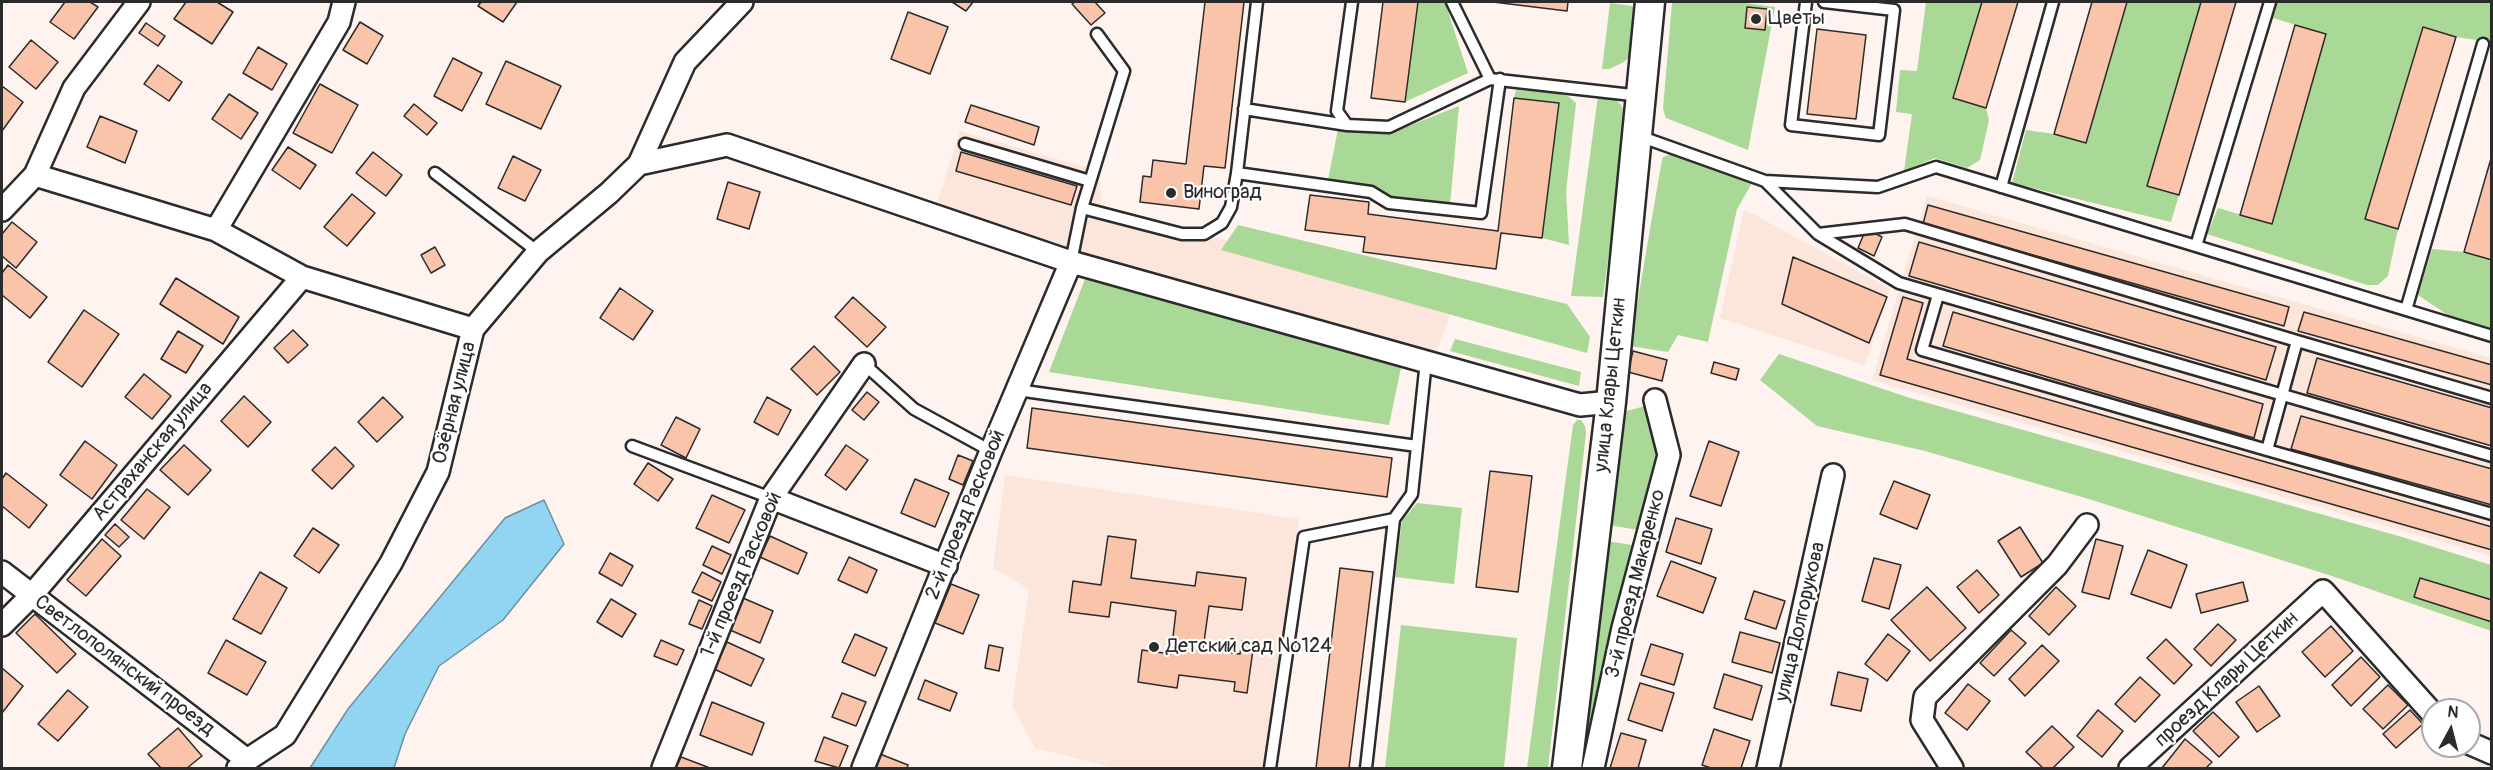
<!DOCTYPE html>
<html>
<head>
<meta charset="utf-8">
<style>
  body { margin:0 }
  #map { position:relative; width:2493px; height:770px; overflow:hidden; background:#fef3ee; font-family:Pangolin,sans-serif }
  canvas { display:block }
  .frame { position:absolute; inset:0; border:3px solid #2b2b2b; pointer-events:none }
  .north { position:absolute; left:2421px; top:698px; width:60px; height:60px; box-sizing:border-box; background:#fff; border:2px solid #aaa; border-radius:50%; rotate:7deg; font-size:16px; font-weight:700; line-height:24px; text-align:center; color:#2b2b2b }
  .north::after { content:''; display:block; margin:auto; width:21px; height:27px; background:#2b2b2b; clip-path:polygon(50% 0,100% 100%,50% 72%,0 100%) }
</style>
</head>
<body>
<div id="map">
<canvas width="2493" height="770"></canvas>
<div class="frame"></div>
<div class="north">N</div>
</div>
<script>
const c = document.querySelector('canvas').getContext('2d');
c.lineJoin = 'round';
function fillPath(path, color) { c.fillStyle = color; c.fill(path, 'evenodd'); }
const poly = rows => new Path2D(rows.map(r => 'M' + r).join(''));
function stroke(path, color, width, dash) { c.strokeStyle = color; c.lineWidth = width; c.lineCap = dash ? 'butt' : 'round'; c.setLineDash(dash || []); c.stroke(path); }
function label(font, color, halo, rows, align = 'center') {
  c.font = font + ' Pangolin,sans-serif'; c.lineWidth = 4.5; c.setLineDash([]); c.textBaseline = 'middle'; c.strokeStyle = halo; c.fillStyle = color; for (const [text, x, y, turn = 0] of rows) {
    c.save(); c.translate(x, y); c.rotate((+turn || 0) * Math.PI / 180); c.textAlign = isNaN(turn) ? turn : align; if (halo) c.strokeText(text, 0, 0); c.fillText(text, 0, 0); c.restore();
  }
}
fillPath(poly([
  [960,131,1099,171,1102,205,1227,241,1457,295,1435,357,1083,257,936,206],
  [1927,196,2491,358,2491,556,1872,380],
  [1744,209,1890,289,1865,365,1720,318],
  [1005,475,1299,519,1277,768,1116,768,1035,748,1012,706,1029,589,993,568]
]), '#fce5da');
fillPath(poly([
  [1418,2,1445,2,1468,73,1405,102],
  [1674,2,1738,2,1775,7,1748,150,1666,118,1663,109,1672,3],
  [1926,2,1982,2,1953,98,1986,108,1989,120,1980,160,1967,168,1935,158,1904,171,1912,114,1896,112,1900,70,1917,71],
  [2127,2,2201,2,2147,185,2179,195,2171,222,2012,183,2026,130,2054,134,2086,143],
  [2277,2,2491,2,2491,42,2456,37,2422,28,2365,219,2398,229,2388,276,2378,285,2367,285,2207,234,2218,208,2272,224,2326,34,2273,18],
  [1610,3,1632,6,1639,11,1632,55,1624,62,1609,69,1602,69],
  [1516,90,1555,93,1568,96,1576,103,1566,191,1569,245,1542,238,1559,104,1514,98],
  [1598,96,1613,97,1621,105,1627,119,1603,297,1571,296],
  [1459,106,1450,205,1390,199,1374,188,1328,180,1338,129,1391,133],
  [1675,153,1752,183,1737,209,1708,342,1678,335,1668,352,1630,346,1661,165,1663,157],
  [1238,225,1567,304,1590,337,1587,353,1221,250],
  [2432,249,2464,252,2491,260,2491,332,2455,320,2418,295],
  [1085,279,1402,363,1389,425,1049,372],
  [1455,339,1581,372,1579,386,1450,351],
  [1779,354,1910,398,2402,537,2491,565,2491,631,2335,577,2092,500,1925,451,1817,426,1760,380],
  [1645,406,1654,419,1663,455,1643,531,1610,525,1623,412],
  [1577,420,1581,420,1585,426,1586,433,1548,768,1527,768,1573,425],
  [1417,503,1462,508,1454,584,1395,577,1402,521],
  [1601,540,1638,546,1583,768,1574,768],
  [1401,625,1517,638,1504,768,1385,768]
]), '#aad897');
const water = poly([
  [544,500,564,544,503,620,439,666,405,734,394,768,310,768,348,709,505,518,544,500]
]);
fillPath(water, '#92d5f3');
stroke(water, '#6991a3', 1.5);
const building = poly([
  [65,2,90,2,98,7,74,39,50,22,65,2],
  [186,2,217,2,233,12,212,44,174,19,186,2],
  [481,2,517,2,503,22,478,6,481,2],
  [952,2,973,2,966,11,952,2],
  [1075,2,1095,2,1105,13,1091,25,1072,4,1075,2],
  [1205,2,1244,2,1225,168,1204,166,1199,209,1140,202,1143,176,1151,177,1153,160,1186,164,1205,2],
  [1383,2,1418,2,1405,102,1371,98,1383,2],
  [1493,2,1568,2,1567,11,1493,2],
  [1982,2,2018,2,1986,108,1953,98,1982,2],
  [2092,2,2127,2,2086,143,2054,134,2092,2],
  [2201,2,2236,2,2179,195,2147,186,2201,2],
  [1747,7,1767,9,1765,30,1745,28,1747,7],
  [908,12,948,27,930,74,891,59,908,12],
  [360,22,383,36,367,64,343,50,360,22],
  [146,23,165,36,158,46,139,33,146,23],
  [2295,25,2326,34,2272,224,2240,215,2295,25],
  [2423,27,2456,37,2398,229,2365,219,2423,27],
  [1817,29,1866,35,1856,119,1807,114,1817,29],
  [31,40,58,62,36,89,9,67,31,40],
  [258,47,287,64,272,90,243,73,258,47],
  [453,58,482,73,462,111,434,96,453,58],
  [506,61,561,86,541,129,486,104,506,61],
  [158,65,182,82,169,101,144,84,158,65],
  [320,84,358,105,332,153,293,133,320,84],
  [2,86,23,102,2,131,2,86],
  [229,94,258,113,241,139,212,119,229,94],
  [1514,98,1559,103,1542,238,1501,233,1496,269,1363,252,1365,237,1305,230,1310,195,1369,202,1368,214,1498,231,1514,98],
  [414,104,437,123,427,135,404,116,414,104],
  [971,105,1039,127,1034,145,965,122,971,105],
  [100,116,137,131,125,163,87,147,100,116],
  [288,147,316,165,300,189,272,170,288,147],
  [373,152,402,175,386,196,356,173,373,152],
  [961,152,1077,186,1071,205,956,171,961,152],
  [2492,155,2492,260,2464,252,2492,155],
  [513,156,541,170,525,201,498,188,513,156],
  [728,182,760,192,749,229,717,219,728,182],
  [352,194,375,213,347,246,324,227,352,194],
  [1928,205,2289,307,2284,326,1923,224,1928,205],
  [12,222,37,242,16,268,2,256,2,234,12,222],
  [1866,229,1882,237,1874,256,1858,248,1866,229],
  [1919,242,2276,347,2266,380,1909,276,1919,242],
  [435,247,445,265,431,273,421,255,435,247],
  [1793,257,1887,297,1869,343,1782,304,1793,257],
  [8,265,47,297,30,318,2,295,2,273,8,265],
  [176,278,239,317,223,344,160,304,176,278],
  [620,288,653,311,633,340,600,318,620,288],
  [853,297,886,327,867,347,835,317,853,297],
  [1903,297,1923,303,1907,359,2492,527,2492,550,1880,375,1903,297],
  [84,310,119,334,82,387,48,362,84,310],
  [1953,312,2263,404,2254,438,1943,346,1953,312],
  [2304,312,2492,365,2492,385,2298,331,2304,312],
  [293,330,308,345,288,363,274,348,293,330],
  [178,331,203,346,186,373,161,359,178,331],
  [814,346,840,372,817,395,791,369,814,346],
  [1633,351,1667,360,1662,381,1628,372,1633,351],
  [2317,358,2492,408,2492,446,2307,393,2317,358],
  [1714,362,1739,369,1736,380,1711,373,1714,362],
  [144,374,171,396,152,419,125,397,144,374],
  [867,392,879,402,864,420,852,410,867,392],
  [244,396,271,422,248,447,221,421,244,396],
  [383,397,403,417,377,442,358,422,383,397],
  [767,397,791,410,778,435,754,422,767,397],
  [1032,408,1392,458,1387,497,1027,448,1032,408],
  [2301,416,2492,469,2492,505,2291,449,2301,416],
  [676,417,700,429,686,458,661,445,676,417],
  [85,441,117,465,92,499,60,475,85,441],
  [1709,441,1739,452,1721,506,1690,496,1709,441],
  [184,445,211,470,188,495,160,470,184,445],
  [846,445,868,460,846,490,825,475,846,445],
  [335,447,354,466,332,489,312,470,335,447],
  [958,455,973,461,963,485,949,479,958,455],
  [648,463,673,479,658,501,634,484,648,463],
  [1490,471,1532,476,1518,592,1476,587,1490,471],
  [6,473,47,505,29,528,2,506,2,479,6,473],
  [915,479,949,493,935,527,901,513,915,479],
  [1894,481,1930,495,1917,529,1880,514,1894,481],
  [147,489,170,507,144,539,121,520,147,489],
  [712,495,745,510,729,543,696,528,712,495],
  [1676,518,1712,529,1701,564,1666,552,1676,518],
  [115,524,129,537,119,547,105,535,115,524],
  [2020,527,2043,563,2021,577,1998,541,2020,527],
  [313,528,339,545,319,573,294,556,313,528],
  [770,536,807,553,798,574,760,557,770,536],
  [1108,536,1136,540,1131,578,1195,586,1197,572,1246,578,1242,610,1209,606,1203,649,1240,654,1242,641,1254,642,1247,693,1234,691,1235,682,1179,675,1177,688,1138,682,1142,650,1171,654,1176,611,1111,602,1109,617,1069,612,1073,581,1101,585,1108,536],
  [102,539,121,556,86,596,67,580,102,539],
  [2096,539,2123,546,2109,599,2082,592,2096,539],
  [712,546,731,555,722,574,703,565,712,546],
  [2148,550,2187,565,2171,608,2131,594,2148,550],
  [610,553,633,566,622,586,599,573,610,553],
  [849,557,877,570,867,593,838,580,849,557],
  [1874,558,1901,565,1889,609,1862,601,1874,558],
  [1671,561,1716,578,1703,613,1657,596,1671,561],
  [1340,568,1373,572,1360,679,1349,768,1316,768,1340,568],
  [1977,570,1999,595,1979,613,1957,587,1977,570],
  [260,572,287,588,261,634,233,619,260,572],
  [702,572,721,582,712,601,692,592,702,572],
  [2420,578,2492,600,2492,622,2414,597,2420,578],
  [2243,582,2248,601,2201,613,2196,594,2243,582],
  [951,584,979,595,963,634,935,623,951,584],
  [1927,587,1966,628,1930,661,1891,620,1927,587],
  [2056,587,2076,606,2049,635,2029,616,2056,587],
  [1754,591,1785,601,1776,629,1745,619,1754,591],
  [743,598,773,611,760,643,730,630,743,598],
  [611,599,636,614,622,637,597,622,611,599],
  [699,600,712,606,702,629,689,624,699,600],
  [35,614,76,654,57,673,16,633,35,614],
  [2218,624,2236,640,2211,666,2194,649,2218,624],
  [2331,626,2353,651,2325,677,2302,652,2331,626],
  [2011,630,2026,643,1994,676,1980,663,2011,630],
  [1740,632,1780,643,1772,673,1732,662,1740,632],
  [855,634,887,648,875,676,842,662,855,634],
  [1888,634,1910,651,1887,681,1865,664,1888,634],
  [2166,639,2192,665,2174,684,2147,658,2166,639],
  [226,640,266,662,247,695,208,673,226,640],
  [661,640,684,650,677,665,654,656,661,640],
  [727,642,764,659,751,686,714,669,727,642],
  [1651,644,1683,654,1674,685,1641,675,1651,644],
  [989,645,1003,648,999,671,985,668,989,645],
  [2042,645,2059,661,2025,696,2009,679,2042,645],
  [2361,657,2380,677,2351,706,2332,685,2361,657],
  [2,668,23,686,2,713,2,668],
  [1838,672,1868,679,1861,711,1831,705,1838,672],
  [1724,674,1762,686,1752,720,1714,708,1724,674],
  [2140,677,2160,695,2135,722,2115,704,2140,677],
  [925,680,957,693,950,711,918,699,925,680],
  [1640,683,1674,693,1662,731,1628,720,1640,683],
  [1968,684,1990,701,1967,730,1945,713,1968,684],
  [2388,685,2408,705,2383,729,2363,709,2388,685],
  [2259,686,2280,716,2257,732,2236,702,2259,686],
  [68,690,88,707,58,741,38,724,68,690],
  [842,693,866,702,856,726,832,717,842,693],
  [712,702,764,723,752,755,700,735,712,702],
  [2098,710,2123,731,2102,757,2077,736,2098,710],
  [2410,710,2423,724,2396,748,2383,734,2410,710],
  [2213,712,2239,737,2219,757,2193,731,2213,712],
  [2052,726,2074,747,2053,768,2043,768,2026,752,2052,726],
  [178,728,202,756,187,768,161,768,148,754,178,728],
  [1714,729,1750,741,1741,768,1711,768,1702,765,1714,729],
  [1621,733,1646,740,1638,768,1610,768,1621,733],
  [824,737,848,746,839,768,815,761,824,737],
  [2185,739,2212,762,2206,768,2162,768,2185,739],
  [880,754,908,765,907,768,875,768,880,754],
  [681,757,710,768,676,768,681,757]
]);
fillPath(building, '#f9c4aa');
stroke(building, '#2b2b2b', 1.5);
const lane = poly([
  [1352,2,1337,111,1347,125,1389,127,1490,79],
  [1452,2,1490,79,1641,96],
  [1806,2,1791,125,1879,135,1894,10,1824,2],
  [1244,109,1347,125],
  [1639,136,1765,181,1818,234,1899,283,2492,456],
  [965,144,1090,181],
  [435,173,538,252],
  [1237,173,1257,2],
  [1765,181,1878,187,1936,167,2492,336],
  [2001,187,2053,2],
  [1082,208,1124,71,1097,34],
  [1818,234,1905,224,2297,341],
  [2196,246,2270,2],
  [1071,262,1082,208,1182,234,1204,234,1222,223,1231,207,1237,173,1371,192,1389,203,1481,213,1500,79],
  [1938,295,1922,350,2267,450],
  [2406,310,2483,44],
  [864,364,914,409,991,451],
  [1017,390,1417,446],
  [2492,398,2297,341,2267,450,2492,514],
  [632,446,771,498],
  [1270,768,1304,537,1394,519],
  [1366,768,1394,519,1412,494,1426,361]
]);
const street = poly([
  [639,164,727,145,1071,262,1580,405,1611,402],
  [35,175,216,230,302,277,473,329],
  [2,210,35,175,74,88,139,2],
  [216,230,339,22,344,2],
  [771,498,946,566],
  [2,572,247,760,244,768],
  [2,625,31,596,302,277],
  [2469,743,2492,753],
  [238,768,247,760,285,735,391,563,438,472,473,329,538,252,609,193,639,164,685,62,742,2],
  [663,768,771,498,864,364],
  [863,768,991,451,1071,262],
  [1593,768,1623,628,1669,455,1655,400],
  [1768,768,1833,475],
  [1952,768,1922,720,1925,697,2057,565,2087,525],
  [2130,768,2323,591,2433,714]
]);
const secondary = poly([
  [1567,768,1611,402,1650,2]
]);
stroke(lane, '#2b2b2b', 15);
stroke(street, '#2b2b2b', 26);
stroke(secondary, '#2b2b2b', 33);
stroke(lane, '#fff', 10);
stroke(street, '#fff', 21);
stroke(secondary, '#fff', 28);
for (const [x, y, r, color] of [
  [1756,19,6,"#2b2b2b"],
  [1171,193,6,"#2b2b2b"],
  [1154,647,6,"#2b2b2b"]
]) { const dot = new Path2D(); dot.arc(x, y, r, 0, 2 * Math.PI); c.fillStyle = color; c.fill(dot); stroke(dot, '#fff', 2); }
label('20px', '#2b2b2b', '#fff', [
  ["Цветы",1768,19],
  ["Виноград",1183,193],
  ["Детский сад №124",1166,647]
], 'left');
label('20px', '#2b2b2b', '#fff', [
  ["улица Клары Цеткин",1611,385,-84],
  ["Озёрная улица",455,403,-76],
  ["Астраханская улица",153,452,-50],
  ["2-й проезд Расковой",966,515,-68],
  ["1-й проезд Расковой",742,575,-67],
  ["3-й проезд Макаренко",1636,584,-76],
  ["улица Долгорукова",1801,622,-77],
  ["Светлополянский проезд",124,666,37],
  ["проезд Клары Цеткин",2227,680,-43]
]);
</script>
</body>
</html>
